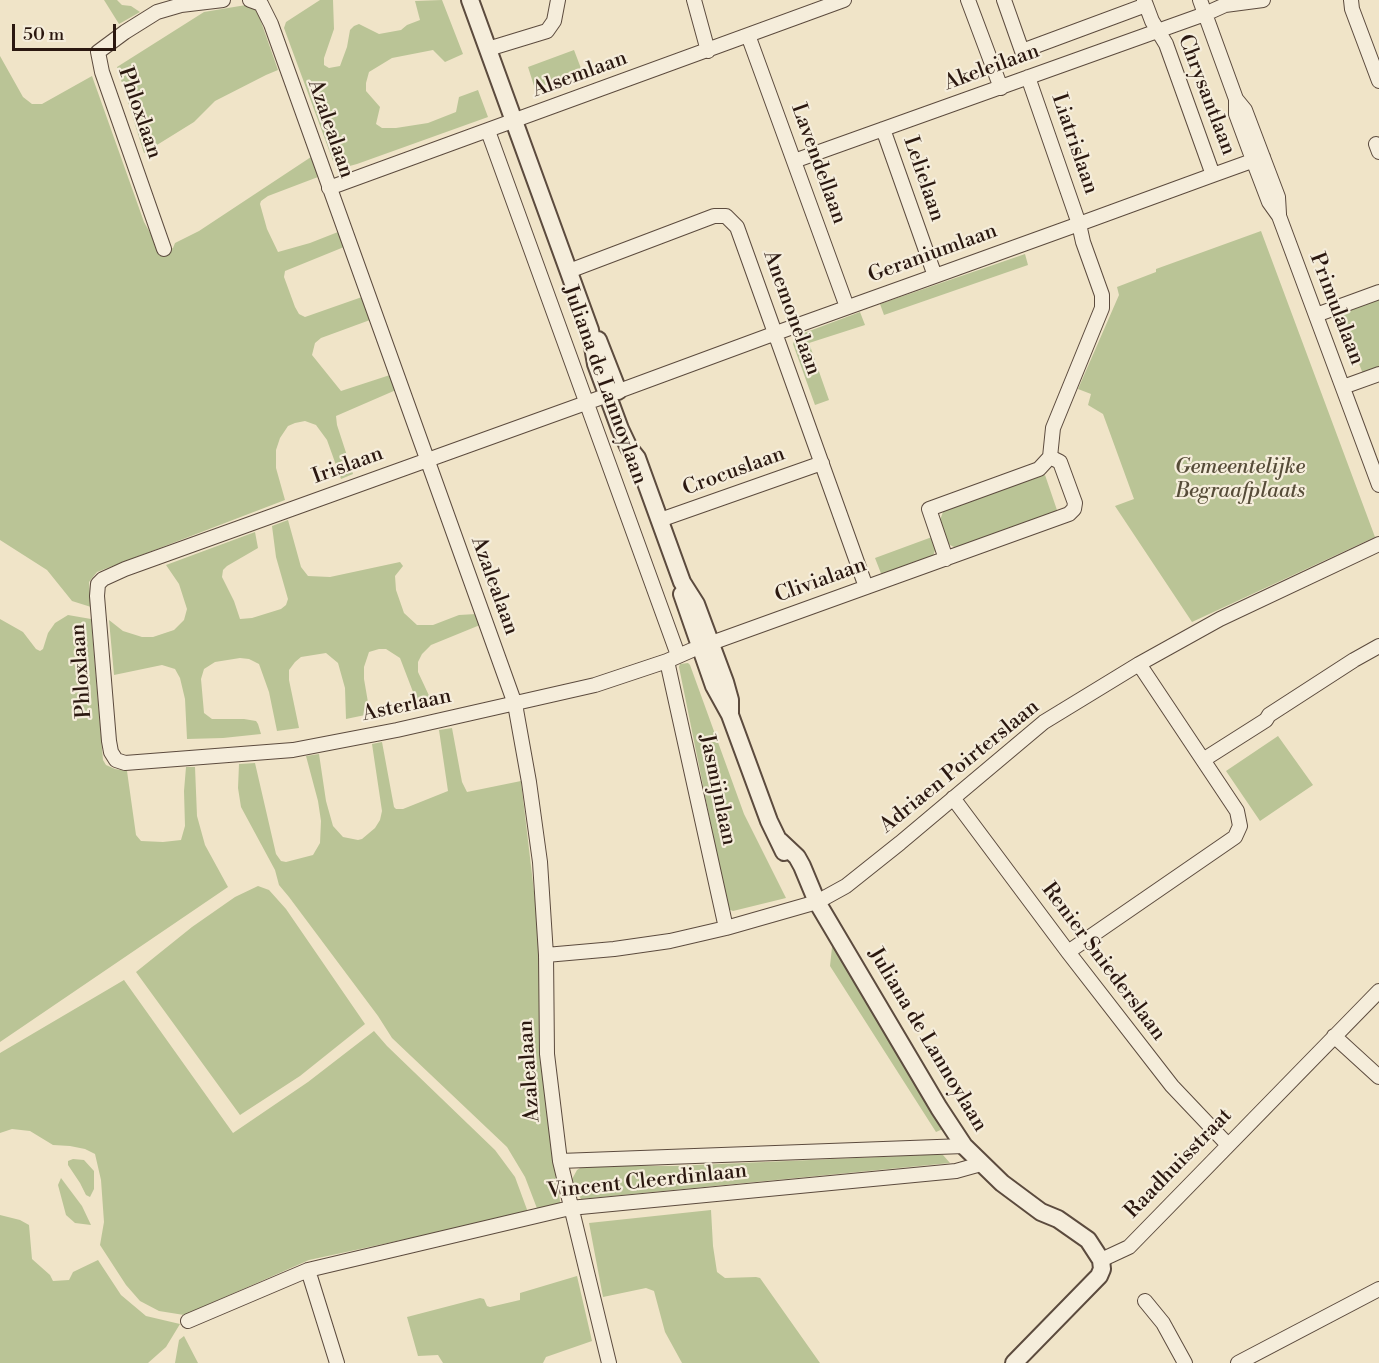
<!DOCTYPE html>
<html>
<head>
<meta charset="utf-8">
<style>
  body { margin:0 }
  #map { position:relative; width:1379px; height:1363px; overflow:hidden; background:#f0e4c8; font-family:"Libre Bodoni",serif }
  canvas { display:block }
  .scale { position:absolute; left:12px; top:24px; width:104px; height:27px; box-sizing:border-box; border:3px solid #2b1810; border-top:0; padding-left:8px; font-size:18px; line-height:21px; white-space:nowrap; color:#2b1810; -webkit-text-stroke:4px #f5eddb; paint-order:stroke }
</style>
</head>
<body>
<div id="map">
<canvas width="1379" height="1363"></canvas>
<div class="scale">50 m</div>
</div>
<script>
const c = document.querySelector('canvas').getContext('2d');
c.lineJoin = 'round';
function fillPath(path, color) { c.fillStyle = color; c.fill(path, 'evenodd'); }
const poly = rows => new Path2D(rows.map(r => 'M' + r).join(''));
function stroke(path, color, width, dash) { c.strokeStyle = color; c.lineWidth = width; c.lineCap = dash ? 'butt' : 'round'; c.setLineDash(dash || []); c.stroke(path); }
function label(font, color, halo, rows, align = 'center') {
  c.font = font + ' "Libre Bodoni",serif'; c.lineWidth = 4.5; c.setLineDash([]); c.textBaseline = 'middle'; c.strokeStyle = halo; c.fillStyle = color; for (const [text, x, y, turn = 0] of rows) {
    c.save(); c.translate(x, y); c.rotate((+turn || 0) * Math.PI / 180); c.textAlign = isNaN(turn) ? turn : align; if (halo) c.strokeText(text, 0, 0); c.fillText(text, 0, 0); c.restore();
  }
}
fillPath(poly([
  [104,0,117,0,122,5,131,6,140,12,119,24],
  [320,0,333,0,334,29,324,58,324,65,329,68,340,66,347,47,350,30,354,26,359,24,379,34,401,30,407,25,420,20,415,1,442,0,463,54,445,62,433,50,392,58,369,72,366,83,366,91,380,107,376,124,382,128,396,128,428,123,456,112,459,97,478,90,488,117,357,164,346,167,338,165,333,161,284,28,286,22],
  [246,5,255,9,259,16,278,70,266,75,215,101,194,122,144,153,117,67,204,12],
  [574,50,582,71,535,89,528,67],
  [0,56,23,97,32,104,42,104,92,76,144,222,161,252,173,248,175,243,199,231,311,157,318,177,268,196,261,201,260,204,267,229,278,252,310,243,338,232,344,247,285,271,284,277,295,307,299,314,305,317,362,297,370,320,321,338,315,343,312,355,341,391,390,375,396,390,336,416,337,425,353,474,341,479,327,440,316,425,305,421,295,423,288,426,280,438,276,450,276,468,285,500,97,572,89,582,91,607,72,601,47,570,0,540],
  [1261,231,1375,537,1192,622,1115,506,1134,499,1103,414,1088,405,1091,394,1078,389,1119,295,1117,287,1156,272,1156,269],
  [1025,254,1028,265,884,315,880,304],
  [1379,297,1379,368,1363,374,1339,312],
  [860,312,865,325,809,343,829,400,815,405,793,344,796,336],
  [1045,475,1058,513,956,548,948,544,940,520,943,512,947,509],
  [288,520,301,567,308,576,330,577,400,562,403,566,395,576,396,590,404,613,417,625,433,625,459,615,476,614,480,625,431,645,422,654,418,662,418,672,432,702,418,705,400,658,386,649,379,649,369,652,364,667,364,679,370,714,346,719,345,688,338,663,326,653,301,657,295,662,289,670,289,680,299,728,277,731,269,692,259,664,249,659,240,658,215,662,204,669,201,679,204,713,212,719,244,719,256,721,258,724,261,734,223,738,187,739,185,699,180,678,175,669,162,665,114,675,109,620,123,631,142,637,153,637,174,630,184,620,187,609,179,584,166,565,255,532,258,548,227,566,223,570,222,577,234,601,240,619,252,618,281,609,286,605,288,599,276,557,272,526],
  [932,537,936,548,933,556,882,576,875,558],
  [68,615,91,619,103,760,106,765,115,769,127,771,136,835,141,841,163,842,181,840,185,826,184,791,186,767,195,767,197,816,205,845,228,887,0,1042,0,619,23,632,36,649,40,651,43,649,48,633,55,623],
  [688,663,690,665,744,814,786,898,733,911,728,909,679,667,680,664],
  [452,728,462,782,467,792,521,781,539,934,542,1073,560,1201,560,1206,538,1211,525,1177,507,1147,392,1038,378,1016,289,897,279,885,275,870,241,807,238,788,239,764,255,763,276,854,281,861,286,862,313,855,320,843,321,821,318,801,306,756,319,754,326,801,333,826,343,837,358,840,362,839,375,828,380,820,382,811,372,744,382,742,394,807,396,809,403,809,448,791,439,730],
  [1278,736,1313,785,1260,821,1226,771],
  [258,886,269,890,286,909,365,1024,300,1076,240,1115,136,972,192,927,235,897],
  [833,938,945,1128,936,1132,830,966],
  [124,980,233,1133,308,1082,374,1031,387,1046,495,1150,515,1177,529,1215,448,1230,309,1260,184,1315,159,1311,140,1301,126,1285,100,1245,104,1222,101,1180,95,1154,85,1149,70,1146,53,1145,30,1131,12,1129,0,1133,0,1053],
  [924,1155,943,1155,950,1163,581,1199,571,1181,577,1170,583,1166,674,1166],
  [73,1159,84,1160,94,1171,94,1189,90,1197,86,1195,80,1183,68,1165,68,1161],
  [61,1178,82,1206,91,1225,75,1223,66,1215,58,1185],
  [711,1210,713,1246,717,1272,725,1278,756,1277,760,1278,820,1363,682,1363,665,1332,654,1291,646,1288,603,1297,589,1223],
  [0,1215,20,1220,29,1225,32,1259,50,1275,53,1281,69,1280,73,1272,98,1260,121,1295,146,1316,180,1324,166,1347,148,1363,0,1363],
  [577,1276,592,1341,546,1357,543,1363,443,1363,438,1355,418,1356,407,1317,480,1298,484,1299,487,1306,490,1307,520,1300,520,1293],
  [184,1336,198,1363,175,1363,179,1340]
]), '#bac496');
const minor = poly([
  [250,0,261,4,271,24,515,704,529,782,540,862,546,955,547,1054,560,1161,609,1363],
  [694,0,708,51],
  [968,0,1001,88],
  [1004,0,1022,51,1146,5,1144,0],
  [1200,0,1236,99,1236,114,1253,160,1269,202,1279,216,1379,485],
  [1351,0,1352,9,1379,81],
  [1146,5,1152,21,1166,44,1213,175],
  [748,35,847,307],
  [488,49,547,31,554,21,558,0],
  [1028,77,1079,224,1083,242,1102,295,1102,308,1053,428,1050,457,1060,462,1075,503,1074,509,1069,514,692,650,667,661,595,685,397,730,293,750,125,763,116,760,111,752,109,741,97,596,98,584,103,579,125,569,608,395,776,333,935,276,1079,224,1213,175,1263,157],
  [1236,99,1245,110,1278,197,1279,214],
  [883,129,935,276],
  [488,131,678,655],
  [1376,144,1379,152],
  [794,161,1205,14,1225,5,1263,0],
  [329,188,844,0],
  [164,249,102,72,98,52,125,32,157,12,181,5,223,0],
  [569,271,714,216,726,216,737,227,866,587],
  [1316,315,1379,292],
  [1343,387,1379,374],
  [660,520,822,463],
  [946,559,929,509,1039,469,1050,457],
  [667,661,726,928],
  [1203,760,1266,720,1269,715,1354,660,1379,646],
  [953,798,1068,952,1172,1086,1228,1145],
  [1068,952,1235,837,1240,826,1237,811,1139,664],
  [546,955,614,949,670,941,726,928,817,902,846,886,900,843,1044,722,1139,664,1220,619,1379,544],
  [1334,1036,1379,1077],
  [560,1161,964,1146],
  [1101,1260,1129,1247,1379,991],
  [308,1270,337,1363],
  [1145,1301,1163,1323,1185,1363],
  [188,1321,308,1270,570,1208,956,1171,981,1164],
  [1238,1363,1379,1289]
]);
const tertiary = poly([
  [470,0,590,330,596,364,620,429,629,448,637,458,682,582,696,604,725,682,730,700,730,715],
  [598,340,618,391],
  [682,594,714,686,730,715,769,821,784,852],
  [780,841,797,857,802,866,817,902,939,1108,964,1146,1002,1183,1041,1212,1058,1219,1088,1240,1101,1260],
  [1014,1363,1099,1276,1102,1269,1101,1260]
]);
stroke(minor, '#5c4b3e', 16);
stroke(tertiary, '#5c4b3e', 20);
stroke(minor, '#f5eddb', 14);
stroke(tertiary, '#f5eddb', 16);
label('21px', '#2b1810', '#f5eddb', [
  ["Akeleilaan",992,68,-20],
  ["Alsemlaan",580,75,-20],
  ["Chrysantlaan",1206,95,69],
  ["Phloxlaan",139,113,71],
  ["Azalealaan",330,129,71],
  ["Liatrislaan",1074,144,71],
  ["Lavendellaan",818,164,70],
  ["Lelielaan",923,179,71],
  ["Geraniumlaan",933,254,-20],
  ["Primulalaan",1336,309,69],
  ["Anemonelaan",791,313,70],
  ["Juliana de Lannoylaan",604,385,70],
  ["Irislaan",348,466,-20],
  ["Crocuslaan",734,472,-20],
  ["Clivialaan",821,581,-20],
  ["Azalealaan",494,586,70],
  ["Phloxlaan",82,671,-94],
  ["Asterlaan",407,706,-12],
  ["Adriaen Poirterslaan",960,767,-39],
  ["Jasmijnlaan",717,790,78],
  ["Renier Sniederslaan",1103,962,53],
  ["Juliana de Lannoylaan",927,1040,59],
  ["Azalealaan",530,1071,-94],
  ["Raadhuisstraat",1179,1164,-46],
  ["Vincent Cleerdinlaan",647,1182,-6]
]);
label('italic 21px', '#564c38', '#f5eddb', [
  ["Gemeentelijke",1240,468],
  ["Begraafplaats",1240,492]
]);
</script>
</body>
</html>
